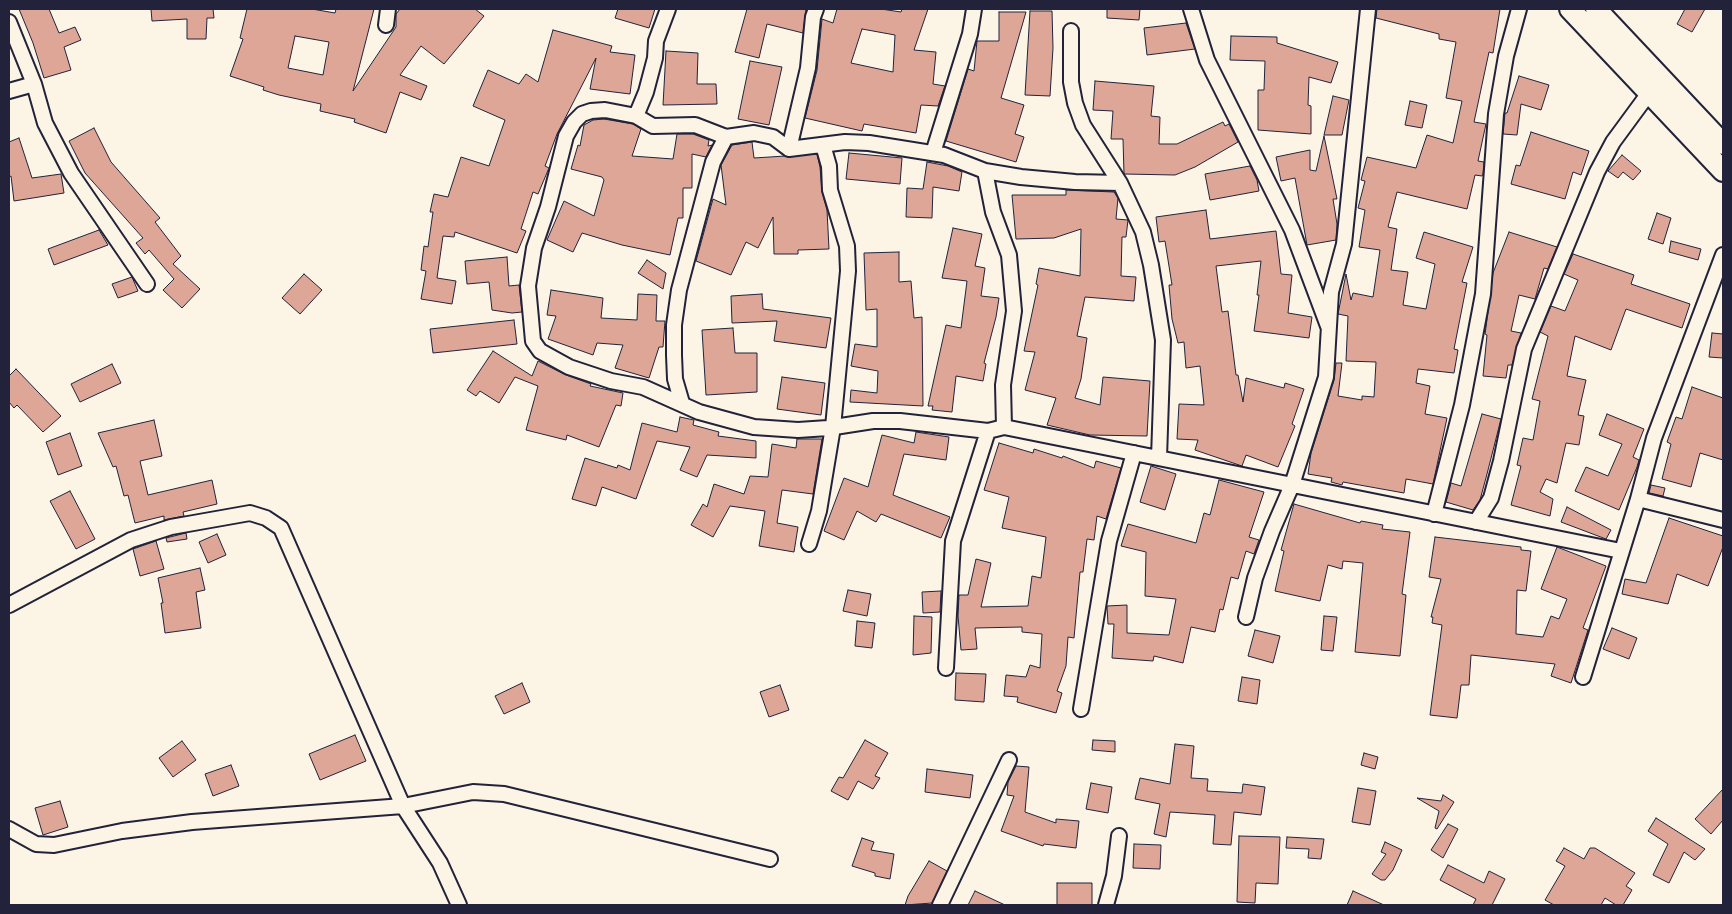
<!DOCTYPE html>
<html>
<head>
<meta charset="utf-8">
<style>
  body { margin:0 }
  #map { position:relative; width:1732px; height:914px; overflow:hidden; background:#fcf5e5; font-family:"Shantell Sans",sans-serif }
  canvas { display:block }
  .frame { position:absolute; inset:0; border:10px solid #22223b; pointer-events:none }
</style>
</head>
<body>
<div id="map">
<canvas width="1732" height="914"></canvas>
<div class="frame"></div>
</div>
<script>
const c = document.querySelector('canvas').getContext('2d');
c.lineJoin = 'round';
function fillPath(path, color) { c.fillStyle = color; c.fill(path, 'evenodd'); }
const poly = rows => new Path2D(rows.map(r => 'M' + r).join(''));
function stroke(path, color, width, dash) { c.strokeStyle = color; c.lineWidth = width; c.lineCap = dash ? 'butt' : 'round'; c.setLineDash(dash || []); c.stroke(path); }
const building = poly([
  [19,9,49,9,59,33,75,27,81,40,64,47,71,70,44,78,33,43,19,9],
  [151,9,213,9,214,18,207,18,206,39,187,39,187,19,152,21,151,9],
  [247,9,312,9,335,13,336,9,374,9,353,91,396,27,396,14,400,9,475,9,484,16,444,64,421,46,400,75,427,86,421,100,400,92,386,133,354,122,355,119,320,111,321,104,279,95,263,90,264,87,230,76,243,39,240,38,247,9],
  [295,36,329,42,323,75,288,68,295,36],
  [618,9,655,9,649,28,615,18,618,9],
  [747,9,806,9,803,33,767,24,759,58,735,52,747,9],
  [837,9,881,9,901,12,902,9,928,9,914,50,936,52,933,84,945,86,938,106,921,105,916,133,864,124,862,131,805,118,817,70,822,19,833,23,837,9],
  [862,29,895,35,893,72,851,63,862,29],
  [1107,9,1140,9,1139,20,1107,18,1107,9],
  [1377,9,1500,9,1493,53,1489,52,1474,122,1486,124,1478,161,1484,162,1483,174,1482,176,1475,175,1467,209,1397,192,1388,227,1397,229,1391,270,1408,272,1403,305,1426,309,1435,264,1416,258,1424,232,1473,247,1462,282,1467,283,1454,349,1458,350,1454,373,1418,369,1416,383,1430,386,1425,414,1447,418,1433,484,1406,479,1404,493,1343,482,1342,485,1331,482,1332,478,1308,474,1311,453,1334,380,1336,363,1342,363,1338,396,1362,400,1362,396,1374,397,1376,362,1346,361,1348,316,1338,314,1346,274,1351,300,1353,293,1373,297,1380,250,1359,247,1365,210,1358,208,1365,181,1361,180,1367,157,1416,168,1427,135,1453,143,1462,101,1446,98,1456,42,1439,39,1439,34,1376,18,1377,9],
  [1685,9,1705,9,1692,32,1677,24,1685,9],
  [1030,11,1052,11,1053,48,1050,96,1025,95,1030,11],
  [999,12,1026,12,1001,98,1024,105,1015,134,1024,137,1016,162,946,141,968,69,974,71,977,41,999,41,999,12],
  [1186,23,1195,49,1147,55,1144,28,1186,23],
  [553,30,612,46,610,52,635,55,630,94,590,89,596,58,557,134,545,166,549,168,538,194,533,192,521,229,526,231,517,253,455,232,454,237,443,236,437,278,456,281,452,304,421,299,426,271,421,270,424,246,428,247,433,212,430,212,434,194,448,197,461,157,489,166,505,120,473,106,488,70,519,84,526,74,538,82,553,30],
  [1231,36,1277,37,1277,43,1338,62,1331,83,1309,77,1308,105,1311,106,1311,134,1258,130,1258,90,1264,90,1265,61,1230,60,1231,36],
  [666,51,698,53,697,84,716,84,717,104,663,105,666,51],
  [750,61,782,67,769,125,738,119,750,61],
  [1519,76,1549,85,1541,110,1521,104,1517,135,1503,134,1505,113,1507,113,1519,76],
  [1095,81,1154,86,1151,116,1160,117,1159,144,1177,144,1223,122,1225,126,1229,124,1238,142,1195,167,1175,175,1124,174,1123,139,1111,139,1113,111,1093,110,1095,81],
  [1333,96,1349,100,1342,135,1324,135,1333,96],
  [1410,101,1427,105,1422,128,1405,125,1410,101],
  [604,119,633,124,641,129,632,156,673,159,677,134,693,134,709,140,708,146,712,145,706,157,692,154,692,188,683,188,683,218,678,218,670,255,622,245,582,233,573,252,547,240,564,201,594,216,604,180,602,177,571,169,578,145,580,146,584,125,593,120,604,119],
  [94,128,111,162,160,218,155,222,181,256,173,264,200,289,182,308,163,290,174,279,149,250,145,254,136,243,143,238,85,173,69,141,94,128],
  [1531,132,1589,151,1581,175,1573,172,1565,199,1511,184,1516,165,1520,166,1531,132],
  [1324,136,1337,199,1333,199,1337,224,1336,240,1307,245,1295,178,1281,181,1276,157,1310,150,1310,170,1316,171,1324,136],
  [19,138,32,178,61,174,64,193,14,201,11,176,9,177,9,142,19,138],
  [752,142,754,158,817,154,820,167,822,192,827,210,829,249,798,250,798,254,774,254,773,217,758,248,746,242,731,275,696,261,713,199,726,205,721,165,732,145,752,142],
  [849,153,902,158,900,184,846,179,849,153],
  [1622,155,1641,171,1633,180,1623,172,1618,178,1608,171,1622,155],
  [927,162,948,166,962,172,959,191,933,187,932,218,906,217,907,188,923,189,927,162],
  [1250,166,1257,180,1259,191,1210,200,1205,174,1250,166],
  [1066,190,1114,192,1118,198,1116,219,1128,220,1126,237,1122,237,1121,276,1136,277,1134,301,1085,297,1077,336,1087,338,1081,379,1075,398,1100,405,1103,377,1150,381,1147,436,1090,435,1047,425,1056,398,1025,390,1035,352,1024,351,1038,285,1036,284,1039,268,1080,276,1081,229,1054,238,1016,239,1012,195,1066,195,1066,190],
  [1206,210,1210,239,1276,231,1281,274,1292,275,1288,313,1312,317,1309,338,1254,331,1259,295,1257,295,1261,261,1216,266,1222,312,1228,311,1236,375,1238,375,1243,402,1246,378,1284,388,1285,383,1304,389,1292,424,1295,426,1278,467,1246,455,1242,466,1239,465,1195,450,1198,440,1177,439,1179,404,1204,405,1200,366,1186,368,1184,342,1178,343,1172,319,1169,285,1172,285,1165,241,1159,242,1156,217,1206,210],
  [1657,213,1671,218,1663,244,1648,239,1657,213],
  [953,228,982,234,975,266,985,268,981,296,999,298,996,317,984,363,986,364,983,381,956,376,952,412,932,410,933,406,928,406,946,325,961,328,967,281,942,278,953,228],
  [99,230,108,245,54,265,48,249,99,230],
  [1509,232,1557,247,1548,269,1544,268,1535,299,1519,295,1511,331,1521,333,1512,365,1508,365,1506,378,1483,376,1487,335,1485,334,1486,327,1493,273,1509,232],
  [1671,241,1701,249,1698,260,1669,252,1671,241],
  [899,252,899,282,911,281,914,318,922,317,923,406,850,402,851,390,877,393,878,371,851,366,855,344,877,347,877,309,866,310,864,253,899,252],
  [1573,254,1634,275,1631,284,1690,304,1682,328,1626,309,1611,350,1575,336,1567,376,1586,380,1578,415,1584,416,1579,445,1566,443,1557,483,1546,479,1540,492,1553,499,1550,516,1511,505,1521,466,1517,465,1523,438,1533,440,1540,401,1532,399,1548,336,1540,332,1551,306,1565,311,1578,280,1564,274,1573,254],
  [507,257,509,286,519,285,522,312,512,313,492,310,489,282,467,284,465,261,507,257],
  [647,260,666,273,663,289,638,273,647,260],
  [304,274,322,290,300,314,282,298,304,274],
  [132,277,138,291,118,298,112,284,132,277],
  [551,290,603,298,601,318,637,320,638,294,657,295,656,321,665,321,663,347,659,347,649,378,615,368,623,345,597,343,593,355,548,339,556,316,547,315,551,290],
  [762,294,763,309,831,318,826,348,774,341,777,321,732,323,731,296,762,294],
  [514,320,517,344,433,353,430,329,514,320],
  [733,328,735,353,757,353,757,392,706,395,702,330,733,328],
  [1712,333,1723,334,1723,358,1709,357,1712,333],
  [493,351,532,376,538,361,566,375,591,384,590,386,623,393,621,406,616,405,599,447,567,435,566,440,526,430,538,386,515,377,499,403,480,391,476,396,467,390,493,351],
  [112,364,121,383,80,402,71,384,112,364],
  [16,369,61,416,43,432,17,405,14,408,9,402,9,376,16,369],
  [782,377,825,383,821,415,777,409,782,377],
  [1692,387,1723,398,1723,460,1700,453,1691,487,1662,479,1671,444,1667,442,1676,417,1682,419,1692,387],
  [1482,414,1501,419,1487,474,1480,500,1473,510,1446,502,1451,483,1461,486,1482,414],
  [1607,414,1644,429,1633,457,1639,460,1637,467,1619,510,1575,491,1586,467,1608,476,1622,444,1599,435,1607,414],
  [680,417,694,420,693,425,719,432,718,436,756,441,756,458,707,455,697,477,680,470,690,447,657,441,636,499,602,487,596,506,572,499,585,458,617,468,618,465,630,470,642,423,677,432,680,417],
  [154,420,162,456,140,461,148,495,212,480,217,504,183,512,184,516,164,520,164,516,135,523,128,495,124,496,116,466,113,467,98,433,154,420],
  [916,432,949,437,946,460,904,454,893,495,950,517,941,538,881,514,876,522,857,511,844,540,824,531,844,478,868,487,882,435,914,443,916,432],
  [70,433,82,466,58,475,46,442,70,433],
  [797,439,822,439,813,494,782,490,777,523,798,527,794,552,759,546,765,511,730,506,713,537,691,525,703,504,707,507,714,484,744,494,750,476,768,477,772,444,796,448,797,439],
  [999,443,1033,453,1034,449,1062,458,1063,456,1094,468,1096,461,1121,468,1106,519,1097,516,1094,540,1087,539,1083,572,1080,572,1074,638,1068,637,1066,666,1057,691,1062,693,1056,713,1017,702,1018,697,1004,696,1006,675,1026,677,1030,665,1040,668,1042,634,1022,632,1022,627,975,628,977,649,961,650,958,616,959,595,968,595,976,559,991,563,981,607,1028,606,1032,576,1041,578,1046,537,1002,528,1009,497,984,490,999,443],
  [1151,466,1176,474,1165,510,1140,502,1151,466],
  [1219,480,1264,492,1249,537,1259,540,1254,554,1246,551,1238,579,1231,577,1223,610,1220,609,1215,632,1191,627,1183,663,1154,656,1153,661,1112,658,1114,624,1108,624,1107,606,1127,605,1127,633,1169,635,1176,599,1145,596,1146,552,1121,546,1128,524,1196,543,1204,513,1210,515,1219,480],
  [1651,485,1665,488,1663,496,1649,493,1651,485],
  [70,491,95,539,76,549,50,501,70,491],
  [1294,504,1360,523,1361,521,1383,525,1382,529,1410,532,1402,594,1406,595,1400,656,1355,652,1363,563,1343,561,1342,569,1328,565,1320,601,1275,591,1284,551,1281,550,1294,504],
  [1567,507,1611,530,1606,539,1561,522,1567,507],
  [1669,518,1723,536,1723,547,1708,586,1677,574,1668,604,1622,594,1625,579,1646,583,1669,518],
  [186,533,187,539,167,542,166,538,186,533],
  [217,534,226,555,208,563,199,542,217,534],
  [1435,537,1521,547,1521,550,1531,551,1526,591,1517,590,1516,634,1543,637,1551,616,1559,619,1567,599,1541,589,1557,547,1606,566,1583,628,1588,630,1571,683,1551,676,1555,664,1471,655,1469,685,1461,685,1457,718,1430,715,1442,625,1432,623,1433,617,1431,617,1441,579,1429,577,1435,537],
  [156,541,164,569,140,576,133,549,156,541],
  [200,568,205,590,196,592,201,628,165,633,161,603,163,603,158,578,200,568],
  [848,590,871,594,867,616,843,611,848,590],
  [941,591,940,612,923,613,922,592,941,591],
  [914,616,932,617,931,653,913,655,914,616],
  [1324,616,1337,617,1333,651,1321,650,1324,616],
  [857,621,875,623,872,648,855,646,857,621],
  [1612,628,1637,638,1629,659,1603,649,1612,628],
  [1255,630,1280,636,1273,663,1248,656,1255,630],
  [956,673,986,674,984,702,955,700,956,673],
  [1242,677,1260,680,1257,704,1238,701,1242,677],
  [522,683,530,702,504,714,495,696,522,683],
  [780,685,789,710,769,717,760,692,780,685],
  [355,735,366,761,320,780,309,754,355,735],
  [865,740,888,753,875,776,880,778,873,789,858,781,848,800,831,791,839,777,843,778,865,740],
  [1093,740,1115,741,1115,752,1092,750,1093,740],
  [182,741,196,760,173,777,159,758,182,741],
  [1175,744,1194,746,1191,778,1208,779,1207,791,1242,793,1243,784,1265,787,1261,815,1234,812,1231,845,1213,844,1215,815,1170,812,1166,837,1154,834,1160,804,1135,799,1140,778,1170,784,1175,744],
  [1364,753,1378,757,1375,769,1361,765,1364,753],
  [231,765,239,786,213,796,205,774,231,765],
  [1016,766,1029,767,1025,812,1056,823,1056,819,1079,821,1076,848,1044,844,1043,846,1001,831,1014,796,1007,795,1008,782,1016,766],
  [927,769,973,775,970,798,925,792,927,769],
  [1091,783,1112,787,1108,813,1086,809,1091,783],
  [1358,788,1376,791,1370,825,1352,822,1358,788],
  [1723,789,1723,820,1711,834,1695,819,1723,789],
  [1443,795,1454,802,1437,829,1435,828,1439,811,1417,798,1441,801,1443,795],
  [60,801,68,827,43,835,35,808,60,801],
  [1656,818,1705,849,1695,860,1684,852,1669,883,1653,875,1668,844,1648,831,1656,818],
  [1448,824,1458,829,1443,858,1431,850,1448,824],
  [1239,836,1280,837,1278,884,1256,883,1255,903,1237,902,1239,836],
  [1287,837,1324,839,1321,859,1308,858,1309,849,1286,848,1287,837],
  [862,838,874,842,871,850,894,854,890,879,875,876,875,873,852,866,862,838],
  [1385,842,1402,850,1393,870,1385,880,1381,880,1372,874,1386,854,1381,852,1385,842],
  [1134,844,1161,845,1160,869,1133,868,1134,844],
  [1564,848,1584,859,1590,848,1595,848,1635,873,1626,886,1632,890,1623,905,1616,905,1605,898,1601,905,1554,905,1545,900,1565,866,1556,861,1564,848],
  [929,861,947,871,932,903,905,905,908,896,929,861],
  [1448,865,1484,883,1489,871,1505,879,1492,905,1473,905,1476,899,1440,880,1448,865],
  [1057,883,1092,883,1092,905,1057,905,1057,883],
  [975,891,1005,905,968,905,975,891],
  [1353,891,1384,905,1347,905,1353,891]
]);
fillPath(building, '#dda696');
stroke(building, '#22223b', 1);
const minor = poly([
  [1191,9,1207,60,1292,230,1328,326],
  [9,22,34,84,45,123,71,173,147,284],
  [386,25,388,9],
  [1071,31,1071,82,1075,103,1083,125,1120,183,1143,232,1151,265,1163,340,1159,458],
  [9,91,34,84],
  [636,116,646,92,655,58,656,41,668,9],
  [789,149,808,68,813,17,816,9],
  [933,153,970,34,974,9],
  [985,171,993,212,1009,255,1014,311,1003,385,1004,427],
  [1120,183,1075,182,1021,177,985,171,944,155,869,143,845,142,789,149,773,137,754,133,726,137,695,125,653,126,636,116,605,110,591,111,582,114,574,122,566,136,548,207,534,248,528,286,533,341,540,351,569,367,611,381,643,387,699,412,754,427,798,430,828,428,873,421,900,421,988,431,1004,427,1621,551],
  [682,403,675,379,674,355,674,325,679,290,713,162,726,137],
  [1638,499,1723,520],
  [1434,514,1462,405,1483,294,1496,114,1506,56,1519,9],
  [1476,522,1491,498,1501,461,1524,349,1597,172,1613,142,1649,93],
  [809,544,819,511,833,427,848,271,847,246,830,190,829,166,823,145],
  [9,605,131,540,171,527,250,513,266,518,281,528,403,806,440,863,459,905],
  [1246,617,1255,578,1272,531,1292,485,1326,377,1331,292,1344,244,1368,9],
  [946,668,953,541,988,431],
  [1583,677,1638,499,1654,438,1723,255],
  [1081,709,1109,541,1134,453],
  [9,829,36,844,54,845,122,831,192,822,403,806,473,792,504,794,770,859],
  [940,905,1009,760],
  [1106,905,1114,876,1119,836]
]);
const secondary = poly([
  [1570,9,1723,171],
  [1596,9,1723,144]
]);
stroke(minor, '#22223b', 18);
stroke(secondary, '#22223b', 24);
stroke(minor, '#fcf5e5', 14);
stroke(secondary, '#fcf5e5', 20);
</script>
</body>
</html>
